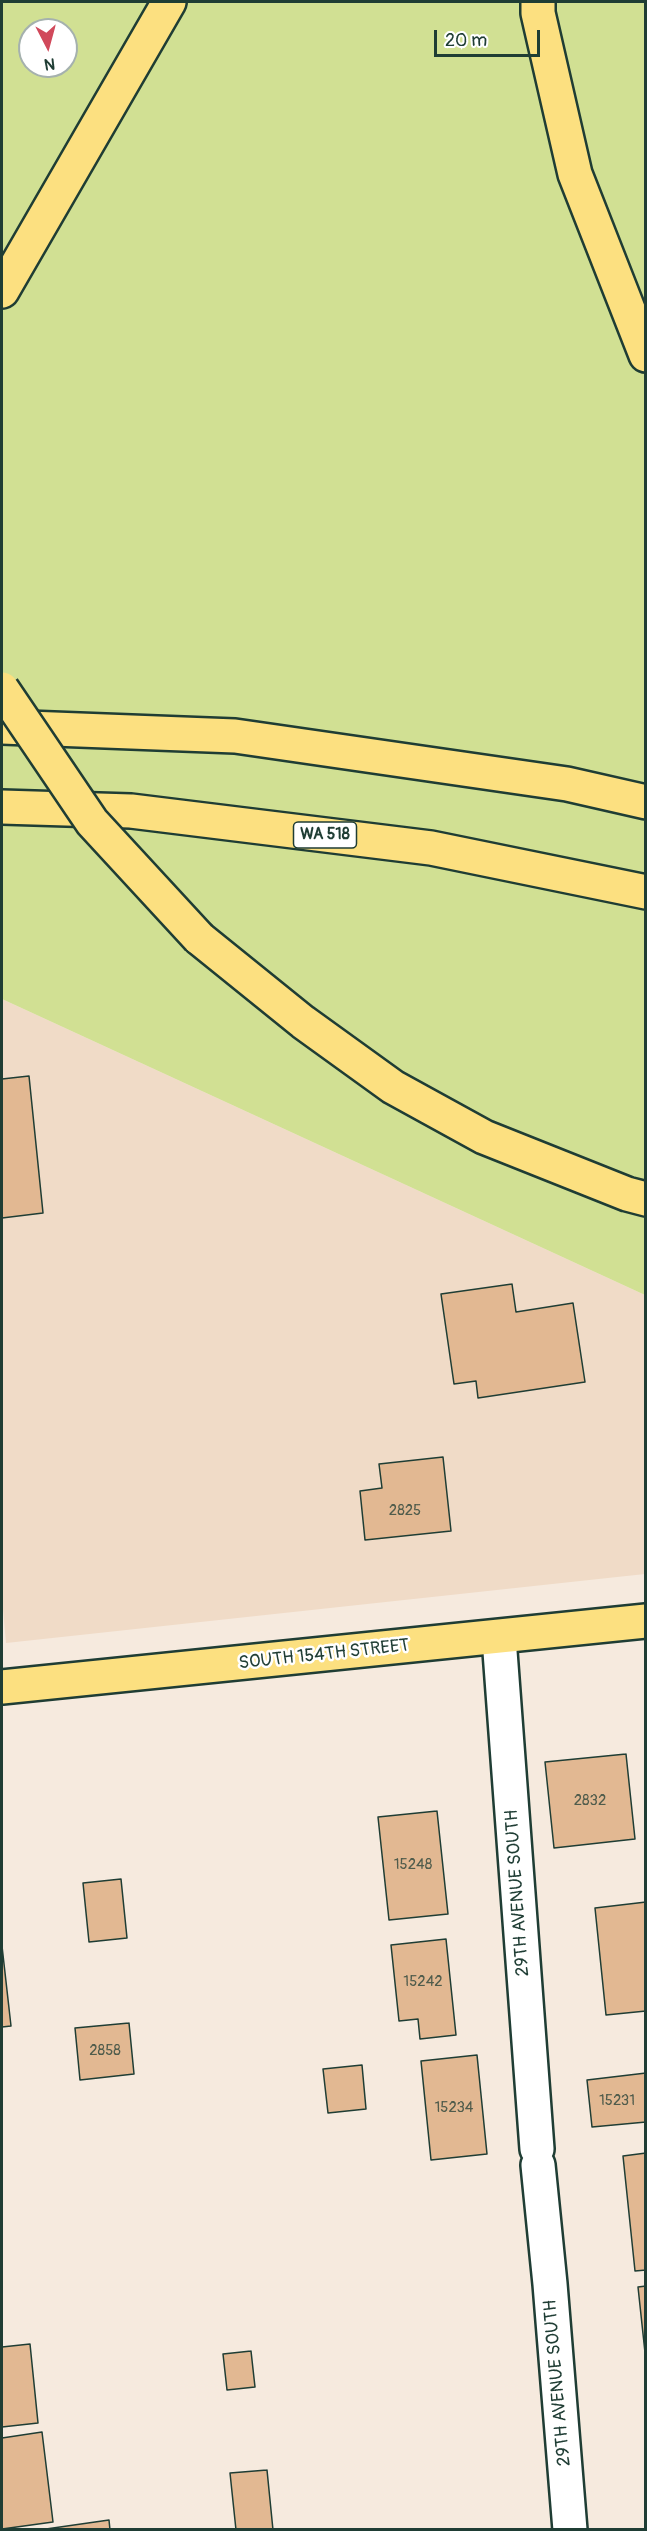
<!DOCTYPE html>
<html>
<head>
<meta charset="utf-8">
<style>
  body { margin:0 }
  #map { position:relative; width:647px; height:2531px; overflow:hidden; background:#f6eade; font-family:Pangolin,sans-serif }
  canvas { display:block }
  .frame { position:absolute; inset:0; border:3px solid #1f3d34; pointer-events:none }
  .north { position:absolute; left:18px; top:18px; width:60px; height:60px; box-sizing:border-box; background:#fff; border:2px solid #a5b1ae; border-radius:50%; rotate:174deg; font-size:16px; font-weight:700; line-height:24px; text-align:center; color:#1f3d34 }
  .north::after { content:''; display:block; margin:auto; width:21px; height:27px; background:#d1495b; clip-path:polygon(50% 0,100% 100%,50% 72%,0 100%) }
  .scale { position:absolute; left:434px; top:30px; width:106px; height:27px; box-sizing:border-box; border:3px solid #1f3d34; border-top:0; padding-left:8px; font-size:18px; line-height:21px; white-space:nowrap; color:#1f3d34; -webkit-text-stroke:4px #fff; paint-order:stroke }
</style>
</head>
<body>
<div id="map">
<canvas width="647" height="2531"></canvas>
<div class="frame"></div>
<div class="north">N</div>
<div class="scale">20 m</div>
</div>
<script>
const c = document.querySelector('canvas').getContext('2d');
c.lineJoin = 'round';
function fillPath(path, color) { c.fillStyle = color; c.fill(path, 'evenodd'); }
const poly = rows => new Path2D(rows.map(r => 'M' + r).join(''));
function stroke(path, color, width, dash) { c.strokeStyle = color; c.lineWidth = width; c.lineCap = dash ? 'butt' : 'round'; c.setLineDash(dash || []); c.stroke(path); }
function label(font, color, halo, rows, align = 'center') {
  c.font = font + ' Pangolin,sans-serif'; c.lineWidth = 5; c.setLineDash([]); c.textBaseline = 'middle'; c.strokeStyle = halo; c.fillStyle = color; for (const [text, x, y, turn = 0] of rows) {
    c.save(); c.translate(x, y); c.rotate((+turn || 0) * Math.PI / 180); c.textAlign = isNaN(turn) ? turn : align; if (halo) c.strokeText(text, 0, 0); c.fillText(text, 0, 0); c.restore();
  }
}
fillPath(poly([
  [2,999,645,1295,645,1574,6,1643,2,1598]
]), '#f0dbc7');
fillPath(poly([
  [2,2,645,2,645,1295,2,999],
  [30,30,66,30,66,66,30,66]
]), '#d1e093');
const building = poly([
  [29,1076,43,1213,2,1218,2,1079,29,1076],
  [512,1284,516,1312,573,1303,585,1382,478,1398,476,1381,454,1384,441,1294,512,1284],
  [443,1457,451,1531,365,1540,360,1491,382,1488,379,1464,443,1457],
  [626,1754,635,1839,554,1848,545,1762,626,1754],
  [437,1811,448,1914,389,1920,378,1817,437,1811],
  [121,1879,127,1938,89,1942,83,1883,121,1879],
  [646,1902,646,2011,606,2015,595,1908,646,1902],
  [446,1939,456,2035,420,2039,418,2019,399,2021,391,1945,446,1939],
  [2,1946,11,2026,2,2027,2,1946],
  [129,2023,134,2074,80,2080,75,2028,129,2023],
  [477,2055,487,2154,431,2160,421,2061,477,2055],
  [362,2065,366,2109,328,2113,323,2069,362,2065],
  [646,2073,646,2122,592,2127,587,2080,646,2073],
  [646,2153,646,2270,635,2271,623,2156,646,2153],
  [646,2286,646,2362,638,2287,646,2286],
  [30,2344,38,2423,2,2427,2,2347,30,2344],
  [251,2351,255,2387,227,2390,223,2354,251,2351],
  [42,2432,53,2522,2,2529,2,2438,42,2432],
  [267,2470,273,2530,236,2530,230,2473,267,2470],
  [109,2520,110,2530,46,2530,46,2529,109,2520]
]);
fillPath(building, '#e2b892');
stroke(building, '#1f3d34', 1.5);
const street = poly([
  [499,1638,537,2149],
  [538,2165,550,2284,570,2530]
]);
const primary = poly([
  [2,1687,646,1621]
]);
const highway = poly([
  [538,2,538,13,575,174,646,355],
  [2,291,169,2],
  [2,727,235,736,567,784,646,802],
  [2,807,131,811,431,848,646,892],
  [199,938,303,1022,393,1087,484,1137,627,1194,646,1199]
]);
stroke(street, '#1f3d34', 38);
stroke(primary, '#1f3d34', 38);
stroke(highway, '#1f3d34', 38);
stroke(street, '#fff', 33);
stroke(primary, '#fce080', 33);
stroke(highway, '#fce080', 33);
const highwayBridge = poly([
  [2,689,92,822,199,938]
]);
stroke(highwayBridge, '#1f3d34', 38, []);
stroke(highwayBridge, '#fce080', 33);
label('15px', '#505c4c', null, [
  ["2825",405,1511],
  ["2832",590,1801],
  ["15248",413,1865],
  ["15242",423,1982],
  ["2858",105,2051],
  ["15231",617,2101],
  ["15234",454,2108]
]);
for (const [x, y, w] of [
  [325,835,63]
]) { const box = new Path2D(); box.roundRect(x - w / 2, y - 13, w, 26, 4.5); c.fillStyle = '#fff'; c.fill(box); stroke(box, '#1f3d34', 1.5); }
label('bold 16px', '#1f3d34', null, [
  ["WA 518",325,835]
]);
label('18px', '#1f3d34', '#fff', [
  ["SOUTH 154TH STREET",324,1655,-6],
  ["29TH AVENUE SOUTH",518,1893,-94],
  ["29TH AVENUE SOUTH",558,2383,-95]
]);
</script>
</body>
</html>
